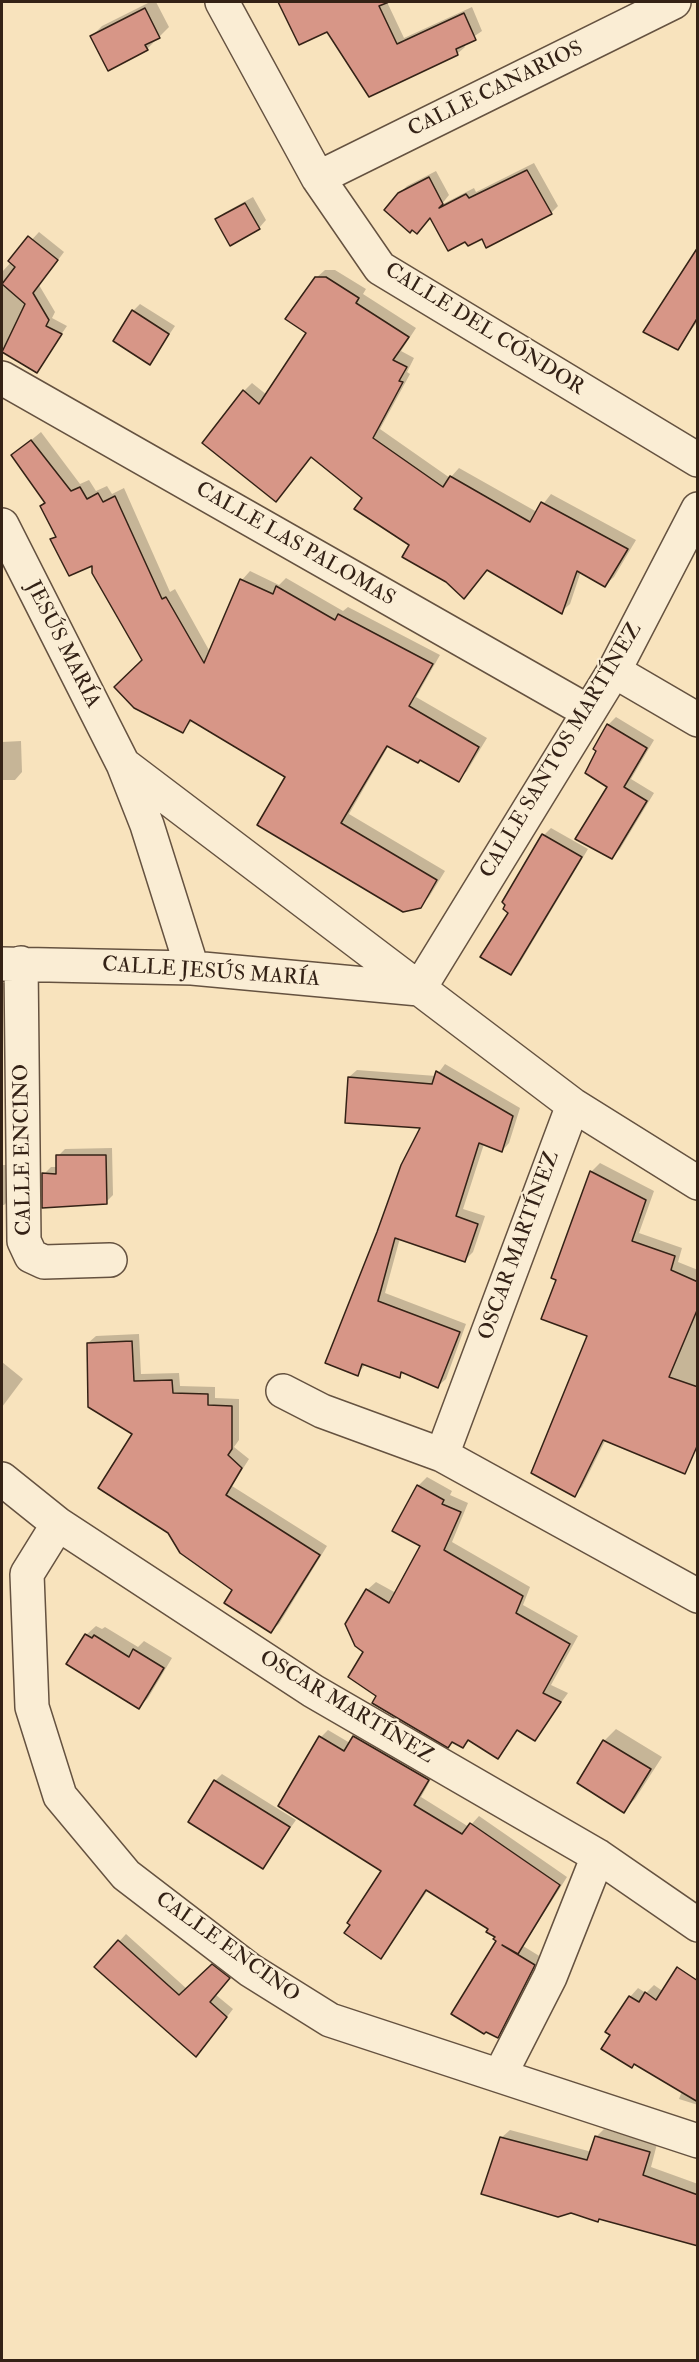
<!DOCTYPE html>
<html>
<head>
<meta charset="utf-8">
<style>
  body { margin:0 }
  #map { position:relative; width:699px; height:2362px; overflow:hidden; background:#f8e3bd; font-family:"IM FELL Double Pica",serif }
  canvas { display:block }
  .frame { position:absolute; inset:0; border:3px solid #342216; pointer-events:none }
</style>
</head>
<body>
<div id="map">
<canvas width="699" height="2362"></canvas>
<div class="frame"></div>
</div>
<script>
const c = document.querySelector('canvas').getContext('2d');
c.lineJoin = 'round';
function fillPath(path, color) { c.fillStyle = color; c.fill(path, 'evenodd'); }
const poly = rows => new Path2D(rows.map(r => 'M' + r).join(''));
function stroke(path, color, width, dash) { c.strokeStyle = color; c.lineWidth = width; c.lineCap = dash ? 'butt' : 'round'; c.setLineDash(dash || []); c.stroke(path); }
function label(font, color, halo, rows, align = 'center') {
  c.font = font + ' "IM FELL Double Pica",serif'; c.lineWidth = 4.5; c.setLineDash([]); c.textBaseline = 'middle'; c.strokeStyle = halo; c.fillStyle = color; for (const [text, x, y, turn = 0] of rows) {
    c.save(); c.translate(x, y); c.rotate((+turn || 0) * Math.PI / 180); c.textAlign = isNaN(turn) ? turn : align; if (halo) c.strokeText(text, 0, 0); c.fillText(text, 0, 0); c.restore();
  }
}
fillPath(poly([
  [150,2,156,2,169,27,147,49,92,36,102,26],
  [286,2,387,2,404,38,472,7,482,31,463,44,465,47,457,54,369,95,328,30,300,43,285,17],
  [534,163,558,206,551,213,483,237,431,216,399,194,407,186,436,171,449,195,441,205,474,188,476,192],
  [253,197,266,220,259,228,217,220,224,213],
  [39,232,64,252,39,285,55,312,52,318,67,326,36,371,2,350,2,272],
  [698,255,698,321,677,348,645,331,666,296],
  [325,270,335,270,366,289,363,294,416,328,401,351,414,358,407,372,410,374,380,429,450,478,459,468,537,512,551,494,636,540,614,577,605,585,581,571,570,604,561,612,488,569,464,597,364,498,312,456,284,491,244,391,252,383,267,395,308,333,316,278],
  [140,304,175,326,150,363,133,311],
  [41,432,80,484,89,480,96,491,107,486,112,494,124,488,170,592,175,589,210,652,242,580,250,571,279,585,286,578,343,611,348,607,440,655,416,697,487,738,467,771,458,780,421,758,389,745,349,814,445,871,429,897,420,906,287,777,193,720,183,731,93,564,52,539,56,535,42,506,46,502,12,456],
  [616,717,654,740,631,779,654,793,620,849,612,857,609,787,597,750,608,725],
  [21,741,22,772,15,780,2,780,2,742],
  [551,828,588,849,518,966,511,973,510,912,504,902,544,835],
  [445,1064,520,1108,509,1143,502,1151,484,1144,463,1209,485,1216,473,1252,465,1260,400,1238,385,1293,466,1324,446,1379,438,1386,404,1372,399,1376,366,1364,357,1374,422,1127,349,1077,357,1070,436,1076],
  [112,1148,113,1195,106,1202,44,1174,51,1167,58,1167,58,1156,65,1149],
  [600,1163,654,1191,639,1233,682,1248,678,1262,698,1270,698,1427,606,1439,582,1487,574,1495,589,1336,558,1279,553,1278,592,1171],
  [2,1165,11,1165,11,1198,4,1205,2,1205],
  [139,1334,141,1374,179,1373,180,1386,215,1387,215,1398,239,1399,239,1440,234,1447,249,1459,232,1486,327,1546,279,1624,271,1631,235,1590,134,1433,88,1343,96,1336],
  [2,1362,23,1379,2,1407],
  [427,1477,452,1491,450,1495,468,1503,452,1542,530,1587,523,1605,578,1636,551,1685,568,1693,535,1739,519,1729,498,1757,470,1739,463,1746,378,1695,365,1651,367,1590,376,1582,396,1593,422,1546,418,1486],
  [96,1626,102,1629,105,1627,138,1647,144,1641,172,1658,148,1698,139,1707,86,1635],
  [361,1729,435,1772,421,1797,469,1827,479,1816,567,1877,523,1946,541,1957,505,2029,497,2036,499,1941,490,1929,428,1890,381,1957,383,1870,321,1737,328,1730,350,1743],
  [616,1729,662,1757,635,1799,623,1811,579,1783,604,1741],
  [222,1774,296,1820,263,1867,215,1781],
  [126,1934,187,1989,220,1958,236,1970,216,1995,233,2009,203,2048,96,1967],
  [654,1985,664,1992,698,2002,698,2105,679,2099,682,2091,612,2034,630,1997,638,1988,646,1993],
  [604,2129,657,2144,651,2167,698,2184,698,2244,501,2138,510,2130,592,2152,596,2137]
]), '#0003');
const building = poly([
  [278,2,389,2,379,6,397,44,464,13,476,40,456,49,458,55,369,97,327,32,299,45,278,2],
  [145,8,160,38,145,45,148,50,108,71,90,36,145,8],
  [527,170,552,214,486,248,482,239,468,246,465,242,448,251,430,218,417,234,412,230,410,233,384,210,398,193,429,177,443,204,439,208,466,194,469,198,527,170],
  [245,203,260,229,230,246,215,219,245,203],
  [28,236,58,260,33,293,49,320,46,326,62,334,37,373,2,352,25,304,2,284,15,267,8,261,28,236],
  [698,247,698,317,678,350,643,332,698,247],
  [315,277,326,277,359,298,356,303,409,337,393,360,407,367,399,381,403,382,373,438,443,487,450,476,530,522,541,502,628,549,605,587,577,571,562,614,487,570,464,599,446,582,402,557,409,545,354,509,362,498,311,457,276,502,202,443,243,390,259,404,306,333,285,319,315,277],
  [132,310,169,334,150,365,113,341,132,310],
  [31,440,71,491,80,487,87,499,98,493,103,502,115,496,162,599,166,597,204,663,240,579,273,594,276,586,335,620,338,614,433,664,409,706,479,747,459,782,420,760,418,763,387,746,341,823,437,880,421,908,403,912,257,825,285,777,190,720,183,733,134,708,114,687,142,660,92,573,92,566,69,576,50,539,56,537,40,506,45,503,11,455,31,440],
  [607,724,647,748,624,787,647,801,612,859,575,839,607,787,585,773,596,751,593,749,607,724],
  [542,834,582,857,511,975,480,957,508,913,503,909,505,905,502,902,542,834],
  [436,1071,513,1116,502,1152,479,1143,456,1216,478,1224,465,1262,395,1238,378,1301,460,1332,438,1388,401,1372,400,1378,362,1364,358,1376,325,1363,377,1232,401,1165,420,1128,345,1123,348,1077,432,1084,436,1071],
  [56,1155,106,1155,107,1204,42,1208,42,1173,56,1174,56,1155],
  [590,1171,646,1200,632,1241,675,1256,671,1270,698,1282,698,1308,669,1377,698,1387,698,1444,685,1474,603,1440,575,1497,531,1473,587,1336,541,1319,556,1280,551,1278,590,1171],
  [132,1341,134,1381,172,1380,173,1393,208,1394,208,1405,232,1406,232,1449,228,1455,242,1468,226,1495,320,1555,271,1633,224,1603,232,1590,180,1553,168,1533,98,1488,132,1434,88,1407,87,1343,132,1341],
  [417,1485,444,1500,442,1504,461,1512,444,1550,523,1596,516,1613,570,1644,543,1693,561,1702,535,1741,517,1730,498,1759,468,1740,463,1748,452,1742,448,1748,372,1703,376,1696,348,1677,363,1652,355,1646,345,1624,366,1589,389,1603,420,1546,392,1531,417,1485],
  [85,1634,92,1638,94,1635,129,1657,133,1649,164,1668,139,1709,66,1664,85,1634],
  [319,1736,344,1751,353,1736,429,1780,414,1805,462,1834,470,1823,560,1885,518,1954,502,1945,535,1965,498,2038,486,2032,484,2034,451,2014,496,1941,493,1939,495,1937,486,1932,488,1929,426,1890,381,1959,344,1933,350,1925,347,1923,381,1871,278,1806,319,1736],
  [603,1740,651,1769,624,1813,577,1783,603,1740],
  [214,1780,290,1827,263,1869,188,1822,214,1780],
  [118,1940,179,1995,212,1964,230,1978,210,2002,227,2017,196,2057,94,1967,118,1940],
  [677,1967,698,1981,698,2102,634,2064,632,2068,601,2049,610,2035,605,2032,629,1996,639,2002,645,1992,656,2000,677,1967],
  [595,2136,650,2152,643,2175,698,2195,698,2246,599,2219,598,2222,571,2213,558,2217,481,2194,500,2137,587,2160,595,2136]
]);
fillPath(building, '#d79687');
stroke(building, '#342216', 1.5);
const street = poly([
  [222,2,318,178,380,268,698,460],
  [318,178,674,2],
  [2,378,589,712],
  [2,525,123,764,147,825,192,968],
  [614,671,698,720],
  [123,764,573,1105,698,1183],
  [21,963,24,1241,31,1256,44,1262,110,1260],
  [2,964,192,968,419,989,614,671,698,509],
  [283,1391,322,1411,442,1455,698,1596],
  [442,1455,573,1105],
  [2,1479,58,1524,313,1691,598,1856,698,1925],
  [58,1524,27,1574,32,1707,60,1796,126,1875,250,1970,330,2020,698,2141],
  [500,2075,550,1977,598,1856]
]);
stroke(street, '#655240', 36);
stroke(street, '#faedd4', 33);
label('21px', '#342216', '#faedd4', [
  ["CALLE CANARIOS",496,90,-26],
  ["CALLE DEL CÓNDOR",484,330,32],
  ["CALLE LAS PALOMAS",295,545,30],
  ["JESÚS MARÍA",62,645,63],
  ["CALLE SANTOS MARTÍNEZ",562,751,-59],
  ["CALLE JESÚS MARÍA",211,973,4],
  ["CALLE ENCINO",24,1150,-91],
  ["OSCAR MARTÍNEZ",520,1246,-70],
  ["OSCAR MARTÍNEZ",346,1708,31],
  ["CALLE ENCINO",227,1948,36]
]);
</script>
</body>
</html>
